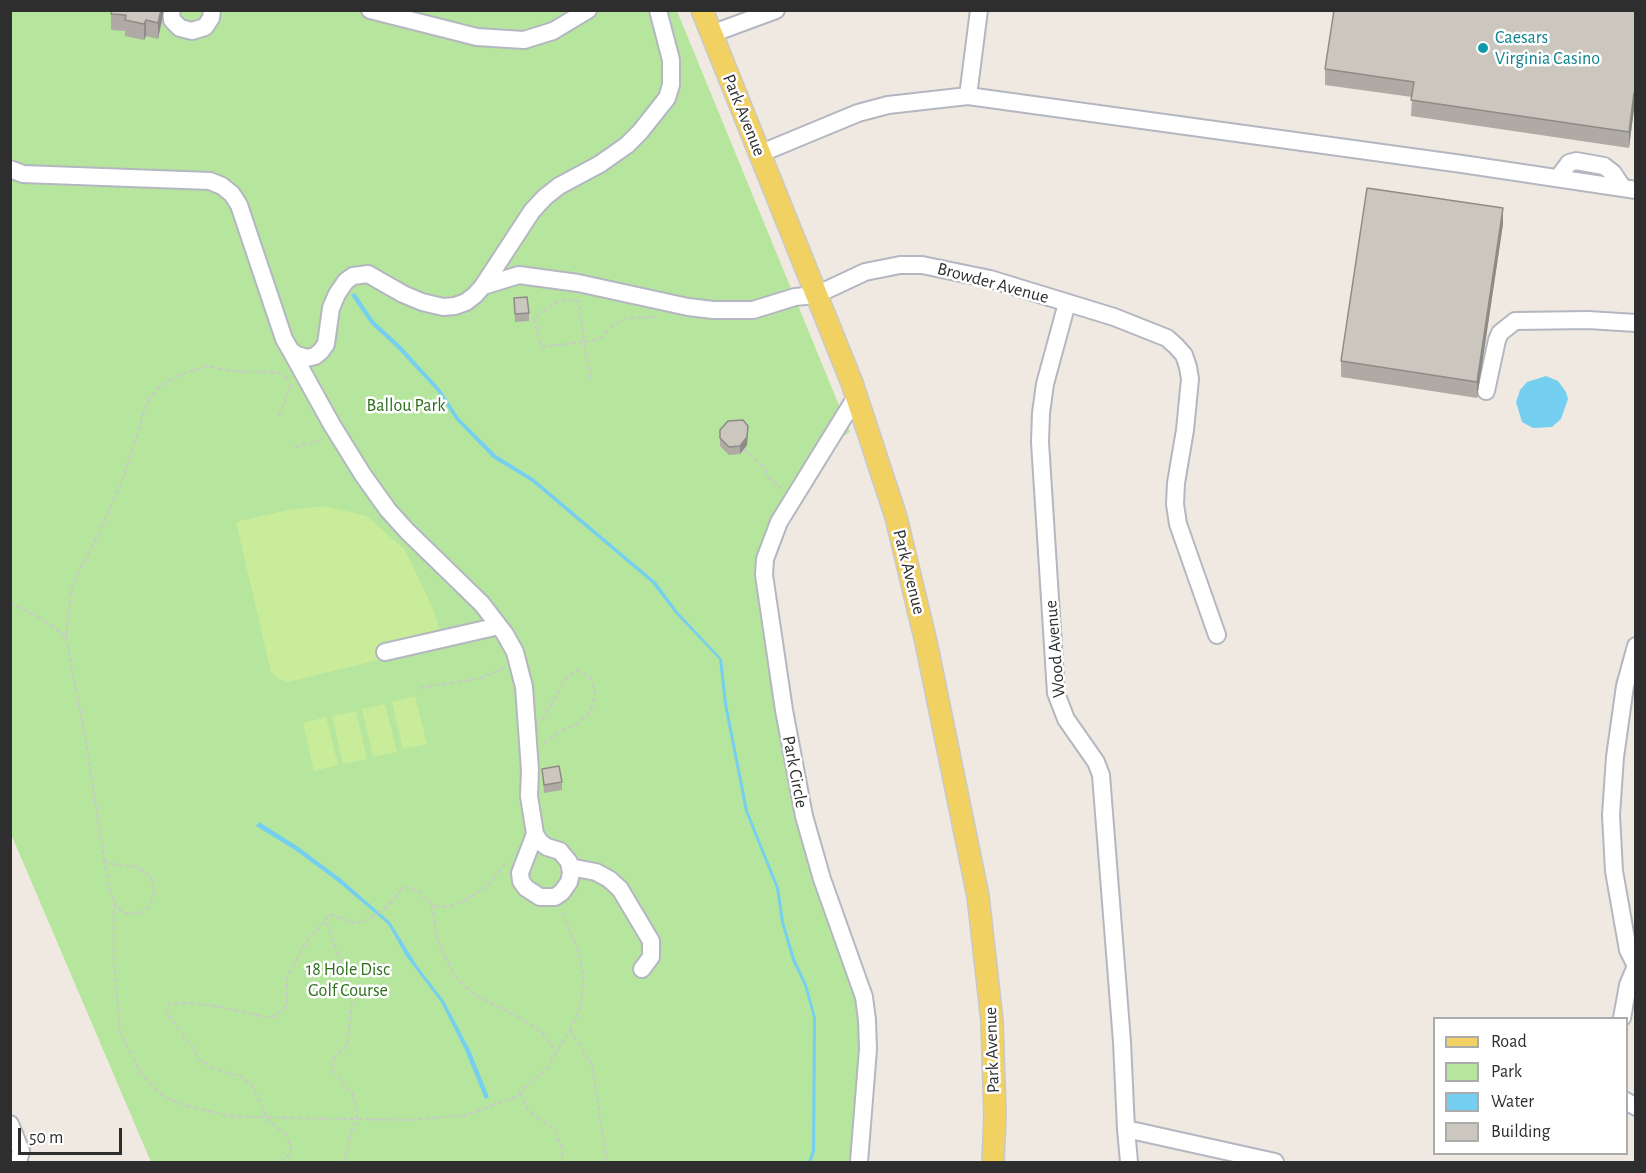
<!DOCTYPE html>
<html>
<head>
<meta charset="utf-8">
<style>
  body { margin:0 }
  #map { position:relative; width:1646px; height:1173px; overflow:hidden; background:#efe9e1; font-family:"Alegreya Sans",sans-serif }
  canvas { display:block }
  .frame { position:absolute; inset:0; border:12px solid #2e2e2e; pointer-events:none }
  .legend { position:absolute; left:1433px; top:1017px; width:195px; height:138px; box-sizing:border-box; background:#fff; border:2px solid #ababab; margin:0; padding:8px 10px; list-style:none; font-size:18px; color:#2e2e2e }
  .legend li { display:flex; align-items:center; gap:12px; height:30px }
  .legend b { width:30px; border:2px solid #ababab }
  .scale { position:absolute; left:18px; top:1128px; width:104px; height:27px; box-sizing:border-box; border:3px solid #2e2e2e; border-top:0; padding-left:8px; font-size:18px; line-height:21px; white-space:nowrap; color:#2e2e2e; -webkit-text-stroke:4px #fff; paint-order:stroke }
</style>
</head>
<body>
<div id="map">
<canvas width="1646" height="1173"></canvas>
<div class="frame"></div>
<ul class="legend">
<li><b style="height:8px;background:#f2d163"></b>Road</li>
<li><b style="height:16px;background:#b6e59e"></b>Park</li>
<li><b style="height:16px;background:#75cff0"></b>Water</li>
<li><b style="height:16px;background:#cbc7bf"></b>Building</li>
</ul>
<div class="scale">50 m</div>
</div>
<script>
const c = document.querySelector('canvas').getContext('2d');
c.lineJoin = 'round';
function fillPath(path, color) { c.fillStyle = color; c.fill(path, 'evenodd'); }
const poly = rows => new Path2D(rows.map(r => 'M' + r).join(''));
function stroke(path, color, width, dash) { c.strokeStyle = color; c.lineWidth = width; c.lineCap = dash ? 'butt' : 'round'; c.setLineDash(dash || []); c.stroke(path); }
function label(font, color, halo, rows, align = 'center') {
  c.font = font + ' "Alegreya Sans",sans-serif'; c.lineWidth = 5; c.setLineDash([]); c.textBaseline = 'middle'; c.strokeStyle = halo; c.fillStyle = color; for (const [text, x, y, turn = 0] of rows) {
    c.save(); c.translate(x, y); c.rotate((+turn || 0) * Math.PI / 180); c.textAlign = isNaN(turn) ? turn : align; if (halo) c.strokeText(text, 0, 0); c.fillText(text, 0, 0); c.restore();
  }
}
fillPath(poly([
  [10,11,677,11,850,432,835,441,777,542,771,562,774,599,810,812,825,864,868,981,875,1027,876,1062,866,1162,151,1162,11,834]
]), '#b6e59e');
fillPath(poly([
  [324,506,367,516,405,550,433,609,444,644,288,682,279,679,271,672,236,522,288,510],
  [415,696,427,744,403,749,392,702],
  [385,704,397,752,373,757,362,709],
  [356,711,367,759,343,764,332,716],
  [326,717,338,765,314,771,303,723]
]), '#c9ec9a');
fillPath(poly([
  [355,293,374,321,401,346,440,389,459,418,496,455,533,478,656,582,678,612,722,659,727,704,748,811,779,888,784,922,795,959,807,985,816,1018,815,1152,811,1162,808,1162,812,1151,813,1017,804,985,792,960,781,922,776,888,745,811,724,704,719,659,675,613,652,583,531,481,493,458,456,420,437,391,398,349,371,324,351,295],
  [1546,376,1558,381,1566,392,1568,399,1561,419,1552,427,1533,428,1522,422,1516,402,1520,390,1527,382],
  [259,822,297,846,340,878,390,922,416,964,444,1001,470,1050,489,1097,485,1099,465,1050,441,1002,406,956,388,924,337,881,295,850,256,826]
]), '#75cff0');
const minor = poly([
  [171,10,172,20,180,28,192,31,205,27,211,18,212,10],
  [370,10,477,37,524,40,553,31,588,10],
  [711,34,776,10],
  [968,96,979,10],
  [759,154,858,113,888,105,968,96,1462,164,1636,190],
  [10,169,23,174,210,181,222,186,232,194,239,205,284,339,291,351,297,355,307,358,315,356,321,351,326,344,331,308,337,294,346,281,353,276,368,274,403,294,422,302,443,307,455,306,466,302,475,295,483,286,532,211,545,197,559,186,600,164,627,145,640,132,667,98,671,85,671,60,658,10],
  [1558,178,1569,163,1576,161,1604,166,1613,173,1623,188],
  [483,286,519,275,578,283,688,307,713,310,753,310,795,297,816,295,865,272,900,265,922,265,990,279,1114,317,1167,338,1176,346,1184,355,1188,367,1190,379,1185,430,1176,483,1175,504,1178,524,1217,635],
  [1067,303,1045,384,1041,413,1040,442,1056,693,1066,719,1096,762,1101,775,1122,1042,1126,1129],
  [291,351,332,425,363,475,388,510,407,531,482,604,505,634,515,652,524,687,530,770,529,796,535,834,520,873,521,881,526,888,540,897,555,897,562,892,569,882,571,873,569,862,560,851,547,847,540,842,535,834],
  [1486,391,1497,340,1500,333,1515,321,1588,320,1636,323],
  [856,397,779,522,765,559,764,575,784,710,804,816,822,879,864,997,867,1020,868,1049,859,1162],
  [1636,646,1625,686,1615,757,1611,815,1614,871,1628,950,1636,966],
  [385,652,499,626],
  [570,867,596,872,609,879,620,889,651,941,651,957,642,969],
  [1622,1018,1628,985,1636,966],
  [1626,1101,1636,1107],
  [10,1124,21,1151,18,1162],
  [1129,1162,1126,1129,1275,1162]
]);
const major = poly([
  [702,10,852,383,896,517,926,642,978,896,992,1021,995,1115,993,1162]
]);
stroke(minor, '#b4b7c1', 20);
stroke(major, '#c9c9c9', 24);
stroke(poly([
  [591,378,584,342,541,347,534,318,560,300,579,301,584,342,598,340,612,326,628,318,657,317],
  [279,416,291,384],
  [295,447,324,439],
  [744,449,765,468,768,477,782,489],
  [10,603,40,618,66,636,71,590,75,579,96,539,122,482,147,403,159,387,177,376,206,366,232,371,279,373,289,380],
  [66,636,88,754,104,859],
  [420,688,481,678,504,668],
  [542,719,568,676,576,670,584,673,591,679,595,691,593,704,588,715,575,725,560,731,544,743],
  [104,859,112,864,137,867,151,877,155,892,149,906,143,912,135,914,126,913,117,908,110,891,104,859],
  [114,903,114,961,120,1032,141,1073,164,1097,187,1106,230,1116,291,1118,412,1120,467,1115,515,1097,547,1068,570,1030,581,1006,583,974,579,953,561,910],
  [432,905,437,938,450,968,461,983,477,996,517,1016,542,1032,556,1052],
  [570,1030,592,1065,607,1162],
  [520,1093,529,1112,550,1126,555,1133,562,1148,563,1162],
  [281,1162,289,1155,291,1149,286,1135,268,1120,251,1084,242,1077,213,1068,200,1060,190,1044,166,1012,169,1004,192,1003,221,1007,265,1017,275,1016,287,1006,287,978,307,940,326,920],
  [344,1162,351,1132,357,1119,357,1109,352,1093,332,1069,332,1065,334,1057,347,1046,352,1002,349,986,326,920,329,914,353,923,364,922,389,905,403,887,418,891,432,905,447,907,462,902,488,886,508,860]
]), '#c9c9c9', 2, [4.5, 3]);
stroke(minor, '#fff', 16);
stroke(major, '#f2d163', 21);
fillPath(poly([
  [164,10,158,39,146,36,144,40,125,36,125,31,111,30,111,14],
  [1635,10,1635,109,1634,109,1629,148,1411,116,1412,97,1325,85,1325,69],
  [1503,224,1477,398,1341,377,1341,361],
  [514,298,529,313,529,321,515,322],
  [720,430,748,434,747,445,740,454,729,455,720,446],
  [542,769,562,782,562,790,544,793]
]), '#afaba4');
fillPath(poly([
  [161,10,164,10,158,39,158,23],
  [146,20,146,36,144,40,144,24],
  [1634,93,1634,109,1629,148,1629,132],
  [1503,208,1503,224,1477,398,1477,382],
  [748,426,747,445,740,454,740,446]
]), '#8e8b86');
const building = poly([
  [112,10,161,10,158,23,146,20,144,24,125,20,126,15,111,14,112,10],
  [1334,10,1635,10,1635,94,1634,93,1629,132,1411,100,1414,82,1325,69,1334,10],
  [1367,188,1503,208,1477,382,1341,361,1367,188],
  [527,297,529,313,515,314,514,298,527,297],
  [743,420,748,426,747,437,740,446,729,447,720,438,720,430,728,421,743,420],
  [559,766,562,782,544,785,542,769,559,766]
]);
fillPath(building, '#cbc7bf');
stroke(building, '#8e8b86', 1.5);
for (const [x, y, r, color] of [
  [1483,48,6,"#0f9aa8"]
]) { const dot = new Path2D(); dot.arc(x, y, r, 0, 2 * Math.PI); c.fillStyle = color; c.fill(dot); stroke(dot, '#fff', 2); }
label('18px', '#0d838f', '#fff', [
  ["Caesars",1495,38],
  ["Virginia Casino",1495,59]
], 'left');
label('18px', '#2e2e2e', '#fff', [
  ["Park Avenue",744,115,68],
  ["Browder Avenue",993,283,15],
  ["Park Avenue",909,572,76],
  ["Wood Avenue",1055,649,-95],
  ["Park Circle",795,772,79],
  ["Park Avenue",992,1050,-92]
]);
label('18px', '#2c6e1b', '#fff', [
  ["Ballou Park",406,406],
  ["18 Hole Disc",348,970],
  ["Golf Course",348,991]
]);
</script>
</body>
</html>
